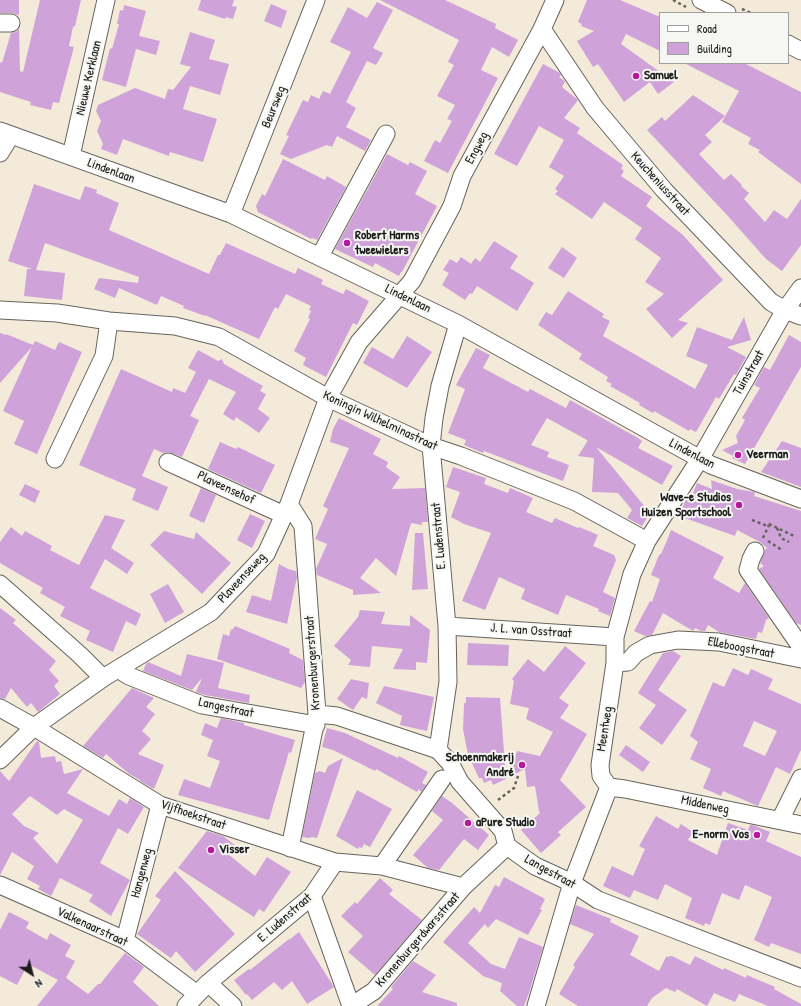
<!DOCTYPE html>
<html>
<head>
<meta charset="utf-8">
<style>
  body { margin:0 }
  #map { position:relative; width:801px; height:1006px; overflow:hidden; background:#f3ead9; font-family:"Patrick Hand",sans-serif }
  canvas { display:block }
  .legend { position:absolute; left:659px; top:12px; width:130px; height:52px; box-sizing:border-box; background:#f6f6f2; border:1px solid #9f9f9c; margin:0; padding:5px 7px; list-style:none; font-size:12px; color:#1c1c1c }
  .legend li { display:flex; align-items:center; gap:8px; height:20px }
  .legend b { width:20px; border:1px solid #9f9f9c }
  .north { position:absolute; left:12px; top:954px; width:40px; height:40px; -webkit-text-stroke:3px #f6f6f2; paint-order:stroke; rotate:144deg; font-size:11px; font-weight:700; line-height:16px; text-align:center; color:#1c1c1c }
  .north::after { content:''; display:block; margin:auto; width:14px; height:18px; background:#1c1c1c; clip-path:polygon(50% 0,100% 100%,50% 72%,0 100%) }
</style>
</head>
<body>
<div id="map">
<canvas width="801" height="1006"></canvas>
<ul class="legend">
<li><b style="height:5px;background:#fff"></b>Road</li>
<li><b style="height:11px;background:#cfa3da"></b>Building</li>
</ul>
<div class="north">N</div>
</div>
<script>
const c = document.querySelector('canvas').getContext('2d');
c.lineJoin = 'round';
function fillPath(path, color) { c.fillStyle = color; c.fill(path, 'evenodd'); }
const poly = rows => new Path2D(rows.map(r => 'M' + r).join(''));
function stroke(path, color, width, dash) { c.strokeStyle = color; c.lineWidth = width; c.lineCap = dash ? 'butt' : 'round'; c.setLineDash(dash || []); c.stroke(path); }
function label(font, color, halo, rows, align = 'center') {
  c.font = font + ' "Patrick Hand",sans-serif'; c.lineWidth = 4; c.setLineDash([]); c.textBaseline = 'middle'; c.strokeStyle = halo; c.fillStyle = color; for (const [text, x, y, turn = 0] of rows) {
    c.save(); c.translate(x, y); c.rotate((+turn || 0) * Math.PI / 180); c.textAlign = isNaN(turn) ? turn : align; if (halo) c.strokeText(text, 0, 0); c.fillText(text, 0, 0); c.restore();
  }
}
fillPath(poly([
  [0,0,19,0,19,15,11,13,0,13],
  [40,0,81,0,75,26,73,27,69,46,74,47,59,103,53,102,51,110,30,105,31,102,0,92,0,62,2,63,11,33,16,32,19,29,20,71,23,72],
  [201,0,234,0,232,6,237,7,233,19,226,17,225,19,198,10],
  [380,0,445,0,496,24,495,28,518,40,509,57,492,47,481,70,498,78,448,173,424,161,435,140,440,143,452,121,447,119,455,105,437,96,454,65,448,62,459,40],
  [587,0,620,0,660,17,660,51,626,34,621,44,674,82,658,94,650,82,624,102,598,64,593,67,577,41,594,31,581,26,582,24,578,22],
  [377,2,393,10,373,48,383,53,376,65,367,61,346,102,356,108,346,127,371,140,365,151,337,136,332,147,327,145,291,159,280,154,289,136,286,135,303,100,308,102,311,95,319,99,323,91,330,94,351,52,330,42,348,7,367,18],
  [271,4,287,11,281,28,264,21],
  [124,5,146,11,139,36,160,41,156,55,136,49,126,87,102,80,110,48,112,49,119,24,117,24,120,10,123,11],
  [190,32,215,40,209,59,229,64,220,95,190,86,183,109,217,119,203,162,170,152,169,156,123,139,117,155,101,149,103,144,97,131,101,121,96,111,98,105,135,88,165,99,168,89,173,90,191,67,180,64],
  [684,63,744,63,801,92,801,184,758,152,760,150,748,144,751,138,722,122,739,91],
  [543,64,560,73,561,75,559,77,565,81,562,87,578,100,564,118,580,128,577,133,623,165,621,168,624,171,621,176,652,197,646,206,683,235,723,280,678,320,688,323,672,338,646,309,664,294,645,282,661,258,635,239,642,228,604,202,592,219,555,194,558,191,555,189,564,176,549,167,564,140,539,126,517,166,494,154],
  [693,95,725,116,705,135,712,142,699,154,724,180,731,174,742,185,741,186,749,193,744,199,765,222,774,210,787,219,801,199,801,245,782,271,766,259,727,215,647,130,662,117,665,121],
  [387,154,408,165,410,162,427,171,415,194,437,206,402,272,401,272,399,276,375,263,373,267,335,249],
  [283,159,325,180,327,176,346,187,317,240,312,238,311,239,258,212,256,206,262,194,265,196],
  [34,184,80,200,85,186,97,190,96,193,119,203,109,230,209,274,218,255,220,255,226,243,295,274,298,268,323,280,321,284,343,294,346,289,369,301,357,325,353,323,326,377,303,365,306,358,294,351,310,319,308,318,311,311,309,310,311,306,286,294,278,309,275,307,259,339,205,315,205,316,183,308,184,306,161,296,157,305,119,288,115,298,94,289,99,278,138,283,139,277,45,243,36,270,65,273,62,300,24,296,27,269,32,269,8,261],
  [494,241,518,256,510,268,534,283,517,311,477,286,472,294,470,293,465,300,442,285,449,273,443,270,450,259,457,263,461,257,471,264,475,258,480,262],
  [562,247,577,258,564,278,548,268],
  [568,291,604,314,602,317,610,321,603,336,695,389,708,365,686,356,697,327,732,340,744,317,751,340,727,347,746,357,736,375,734,374,719,399,716,397,696,432,690,429,689,431,654,411,653,413,639,405,640,403,610,386,612,384,606,381,608,377,579,359,582,354,538,325,546,312,552,315],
  [0,333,6,335,6,334,33,345,35,341,55,350,59,342,82,352,37,454,14,444,24,421,3,411,32,347,0,383],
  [789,335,801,342,801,367,745,464,732,458,733,456,722,450,738,443,736,436,745,420,742,418,760,388,754,385,764,367,770,370],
  [407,336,432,352,407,388,363,363,372,347,393,359],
  [476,348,490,355,483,368,528,392,530,389,566,408,570,400,579,405,638,438,642,441,638,448,673,466,662,485,596,447,650,513,642,526,627,518,632,510,618,493,592,492,594,458,578,456,587,442,587,440,547,418,531,445,549,452,547,457,569,465,563,481,484,451,483,453,464,445,466,440,448,433,465,389,456,385],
  [198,350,218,361,222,359,224,364,263,386,260,391,266,394,258,409,270,418,259,433,236,417,234,421,223,414,236,392,209,379,190,416,199,420,182,457,172,453,167,452,163,453,154,449,142,476,168,487,158,511,132,500,136,489,79,465,121,369,172,392,173,388,185,393,196,372,188,368],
  [339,418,381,439,373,454,388,462,386,467,400,477,392,489,425,488,428,522,422,522,422,525,411,523,396,576,376,558,360,578,381,593,353,595,353,590,317,575,316,569,327,544,315,539,328,509,323,506,349,448,330,442,333,429],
  [782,441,801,448,801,487,761,472],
  [220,442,236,449,238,447,275,465,261,493,208,469],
  [453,467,486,478,484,484,508,493,510,488,533,498,526,512,552,523,555,518,578,528,579,527,598,535,593,546,614,555,616,560,603,592,615,598,610,616,598,611,599,609,566,595,558,615,521,599,525,589,499,577,485,610,462,601,491,533,464,524,451,517,460,492,446,487],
  [711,480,737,489,755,492,754,496,801,511,801,625,796,623,759,569,764,566,760,563,765,550,767,548,760,542,737,530,735,536,679,516,686,499,690,501,697,483,712,489],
  [25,484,40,491,35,503,19,495],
  [201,488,216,495,204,523,189,516],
  [250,514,265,521,252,548,237,540],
  [105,515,125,520,111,548,134,563,127,574,105,559,90,588,141,614,136,626,126,621,113,652,86,640,90,631,60,616,65,607,40,593,43,588,0,563,0,542,11,527,22,536,25,531,52,546,50,550,79,565],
  [671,530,724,557,713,578,739,593,745,583,769,618,766,620,762,633,758,632,756,639,719,632,708,625,705,631,701,631,695,628,693,631,663,613,652,635,645,636,634,631,650,601,652,602,660,579,651,575,659,555,661,554,666,543],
  [164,531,194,539,196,532,231,563,202,594,150,545],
  [415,533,423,533,428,589,412,590],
  [279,564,288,569,296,571,297,577,287,624,246,612,252,595,271,601],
  [168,584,184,612,165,623,150,594],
  [0,608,16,620,13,623,56,661,49,670,59,681,54,686,60,694,38,712,31,703,27,707,11,688,5,699,0,698],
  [360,610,385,612,381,624,410,626,410,615,430,630,427,663,416,662,416,670,393,669,403,649,372,646,370,667,348,665,351,660,334,646,358,617],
  [235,626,290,649,289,653,303,660,305,682,301,688,217,659,223,634,229,636,231,629,232,630],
  [468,643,509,645,508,666,467,665],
  [565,646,586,663,559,698,569,705,560,718,587,734,560,780,586,807,558,832,561,835,541,853,521,830,540,813,539,811,535,786,527,787,525,769,509,777,517,751,540,756,553,732,526,719,529,708,510,704,514,681,512,679,528,659,544,672],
  [673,651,681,656,658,690,687,710,662,745,639,728,656,705,638,693,663,653],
  [187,654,224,663,218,688,250,695,249,703,205,695,196,692,202,678,192,690,143,671,146,664,148,662,181,676],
  [733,668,748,675,751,669,773,679,768,689,801,704,801,750,790,774,776,767,758,806,723,791,721,796,703,788,711,769,690,759,698,742,690,736,713,682,724,687],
  [754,721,777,731,765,756,743,746],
  [351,679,369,683,367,699,362,697,353,710,337,699],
  [384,686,434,697,427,731,400,725,402,716,376,703],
  [132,688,154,698,146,707,155,714,142,731,151,739,138,754,164,765,154,789,140,781,140,780,128,773,106,754,103,758,83,746],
  [466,697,500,698,506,779,493,785,491,780,484,783,482,778,479,778,468,755,463,729,464,704,466,702],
  [221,718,244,723,244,725,295,740,291,753,289,752,269,820,178,795,184,779,210,788,220,761,207,756,213,740,201,735,205,723,217,728],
  [327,728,345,733,398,758,399,756,428,772,422,783,426,785,421,792,419,789,417,792,376,769,375,771,333,750,322,747],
  [37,741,39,742,41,758,55,756,56,762,61,761,64,774,83,769,67,793,109,816,119,799,127,804,130,798,144,807,128,834,118,828,100,863,130,880,111,916,89,901,93,895,60,878,51,896,38,889,40,886,27,879,34,866,12,852,0,875,0,771,9,781],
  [30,796,57,815,64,809,83,820,57,864,33,838,39,833,24,826,12,814],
  [626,745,650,762,643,772,619,755],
  [343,758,317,838,312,837,309,838,302,837,315,773,320,771,325,773,328,766],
  [357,790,392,809,370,847,364,844,362,848,359,847,358,849,336,836],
  [442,796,452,803,489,835,478,850,464,839,439,870,428,868,413,855,443,820,432,811],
  [656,816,678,829,681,824,693,832,688,840,717,855,728,823,748,830,750,825,753,825,770,832,766,841,801,857,801,954,771,943,769,947,754,940,772,897,745,885,739,900,722,893,710,925,705,923,704,926,685,918,692,898,665,884,658,900,634,890,630,898,603,886,612,866,633,876,645,849,639,846],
  [207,831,223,836,236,846,229,855,255,876,267,857,291,872,264,912,259,909,254,917,178,868],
  [175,871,235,934,195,972,176,951,171,958,137,934,161,900,155,896],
  [504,877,545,899,540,909,542,910,528,935,496,919,488,928,485,924,468,943,491,964,505,969,519,937,543,947,529,993,524,1006,517,1006,500,991,502,983,483,976,443,942,474,907,480,913,495,885,499,887],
  [380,878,393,890,389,894,422,920,375,975,348,952,363,936,341,916,355,902,357,904],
  [576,905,611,919,610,922,639,936,630,955,659,971,666,957,672,956,690,965,695,956,723,970,724,968,746,978,747,975,775,987,774,989,801,1004,801,1006,768,1006,739,994,735,1002,714,993,707,1006,677,989,675,992,666,988,652,998,647,1006,578,1006,559,994,575,967,573,965,594,934,570,924],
  [9,912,29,922,26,928,47,940,50,933,71,945,65,956,75,961,66,978,88,994,98,984,100,984,125,953,144,967,133,982,159,1006,37,1006,58,980,28,964,17,985,0,976,0,930],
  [299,932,334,987,307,1004,292,981,282,990,274,982,252,1000,247,994,246,995,234,980,249,969,250,970,289,939,289,940],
  [413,961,436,975,422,992,457,1003,457,1006,377,1006,393,989,391,987]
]), '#cfa3da');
const minor = poly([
  [701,0,727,13],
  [0,23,11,23],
  [542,29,595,108,664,190,771,302,785,310,801,316],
  [788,44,801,51],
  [0,131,231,214,458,324,711,465,801,499],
  [0,153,11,135],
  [71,156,106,0],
  [231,214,316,0],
  [320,256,386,134],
  [0,310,57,313,109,321,175,326,219,337,328,398,431,446,461,456,574,501,647,541],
  [55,459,104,356,109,321],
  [168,462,284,515],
  [289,504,303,526,317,714,290,848],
  [755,551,751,559,748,570,801,647],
  [0,584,80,655,103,678],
  [447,626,615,637],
  [615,663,628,662,636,653,650,645,678,640,719,642,801,659],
  [118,669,129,676,202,705,316,725],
  [0,708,34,727,160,805,335,862,382,866,463,887],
  [317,714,337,716,438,750,450,763,460,782,503,831,507,846,535,866,572,883,598,900,801,978],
  [438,750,448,682,447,626,431,446,434,418,440,386,458,324],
  [0,760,34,727,103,678,211,612,266,554,289,504,328,398,359,342,412,281,452,206,462,176,542,29,555,0],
  [609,787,625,789,801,825],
  [780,820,801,778],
  [382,866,442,779],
  [0,885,125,940,197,994],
  [312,896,351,1006],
  [125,940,160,805],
  [208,983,233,1006],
  [186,1006,208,983,312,896,335,862],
  [351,1006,374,991,463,887,507,846],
  [536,1006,572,883,609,787,601,776,600,765,615,663,615,637,632,574,647,541,700,459,785,310,801,288]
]);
stroke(minor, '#67645e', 19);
stroke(poly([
  [673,0,686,7],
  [742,9,751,13],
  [752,520,765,525,769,524,796,537],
  [777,528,781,538,789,542],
  [763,538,769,525],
  [768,541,782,550],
  [498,800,514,788,518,776]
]), '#67645e', 2.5, [3, 3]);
stroke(minor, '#fff', 17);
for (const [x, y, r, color] of [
  [636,76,4,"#b5179e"],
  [347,243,4,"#b5179e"],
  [738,455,4,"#b5179e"],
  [739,505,4,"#b5179e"],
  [522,765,4,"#b5179e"],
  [468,823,4,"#b5179e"],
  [757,835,4,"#b5179e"],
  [211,850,4,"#b5179e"]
]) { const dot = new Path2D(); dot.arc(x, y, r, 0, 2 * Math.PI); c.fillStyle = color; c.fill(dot); stroke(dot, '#f6f6f2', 1.5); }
label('bold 13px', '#1c1c1c', '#f6f6f2', [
  ["Samuel",644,76],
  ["Robert Harms",355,236],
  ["tweewielers",355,251],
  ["Veerman",746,455],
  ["Wave-e Studios",731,498,"right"],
  ["Huizen Sportschool",731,513,"right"],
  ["Schoenmakerij",514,758,"right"],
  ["André",514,773,"right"],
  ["aPure Studio",476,823],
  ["E-norm Vos",749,835,"right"],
  ["Visser",219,850]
], 'left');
label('13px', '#1c1c1c', '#f6f6f2', [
  ["Nieuwe Kerklaan",89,78,-77],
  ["Beursweg",274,107,-68],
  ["Engweg",477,148,-62],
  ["Lindenlaan",111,171,20],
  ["Keucheniusstraat",660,184,48],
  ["Lindenlaan",408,299,26],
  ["Tuinstraat",749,373,-60],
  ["Koningin Wilhelminastraat",380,421,25],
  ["Lindenlaan",692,454,28],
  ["Plaveensehof",226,488,25],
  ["E. Ludenstraat",439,536,-95],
  ["Plaveenseweg",242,578,-47],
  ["J. L. van Osstraat",531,631,4],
  ["Elleboogstraat",741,648,11],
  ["Kronenburgerstraat",313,663,-94],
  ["Langestraat",226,708,12],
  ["Meentweg",605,729,-81],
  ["Middenweg",705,805,12],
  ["Vijfhoekstraat",193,815,19],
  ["Langestraat",550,872,29],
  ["Hangenweg",142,873,-75],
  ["E. Ludenstraat",285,918,-41],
  ["Valkenaarstraat",92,927,25],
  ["Kronenburgerdwarsstraat",418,940,-49]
]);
</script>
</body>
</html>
